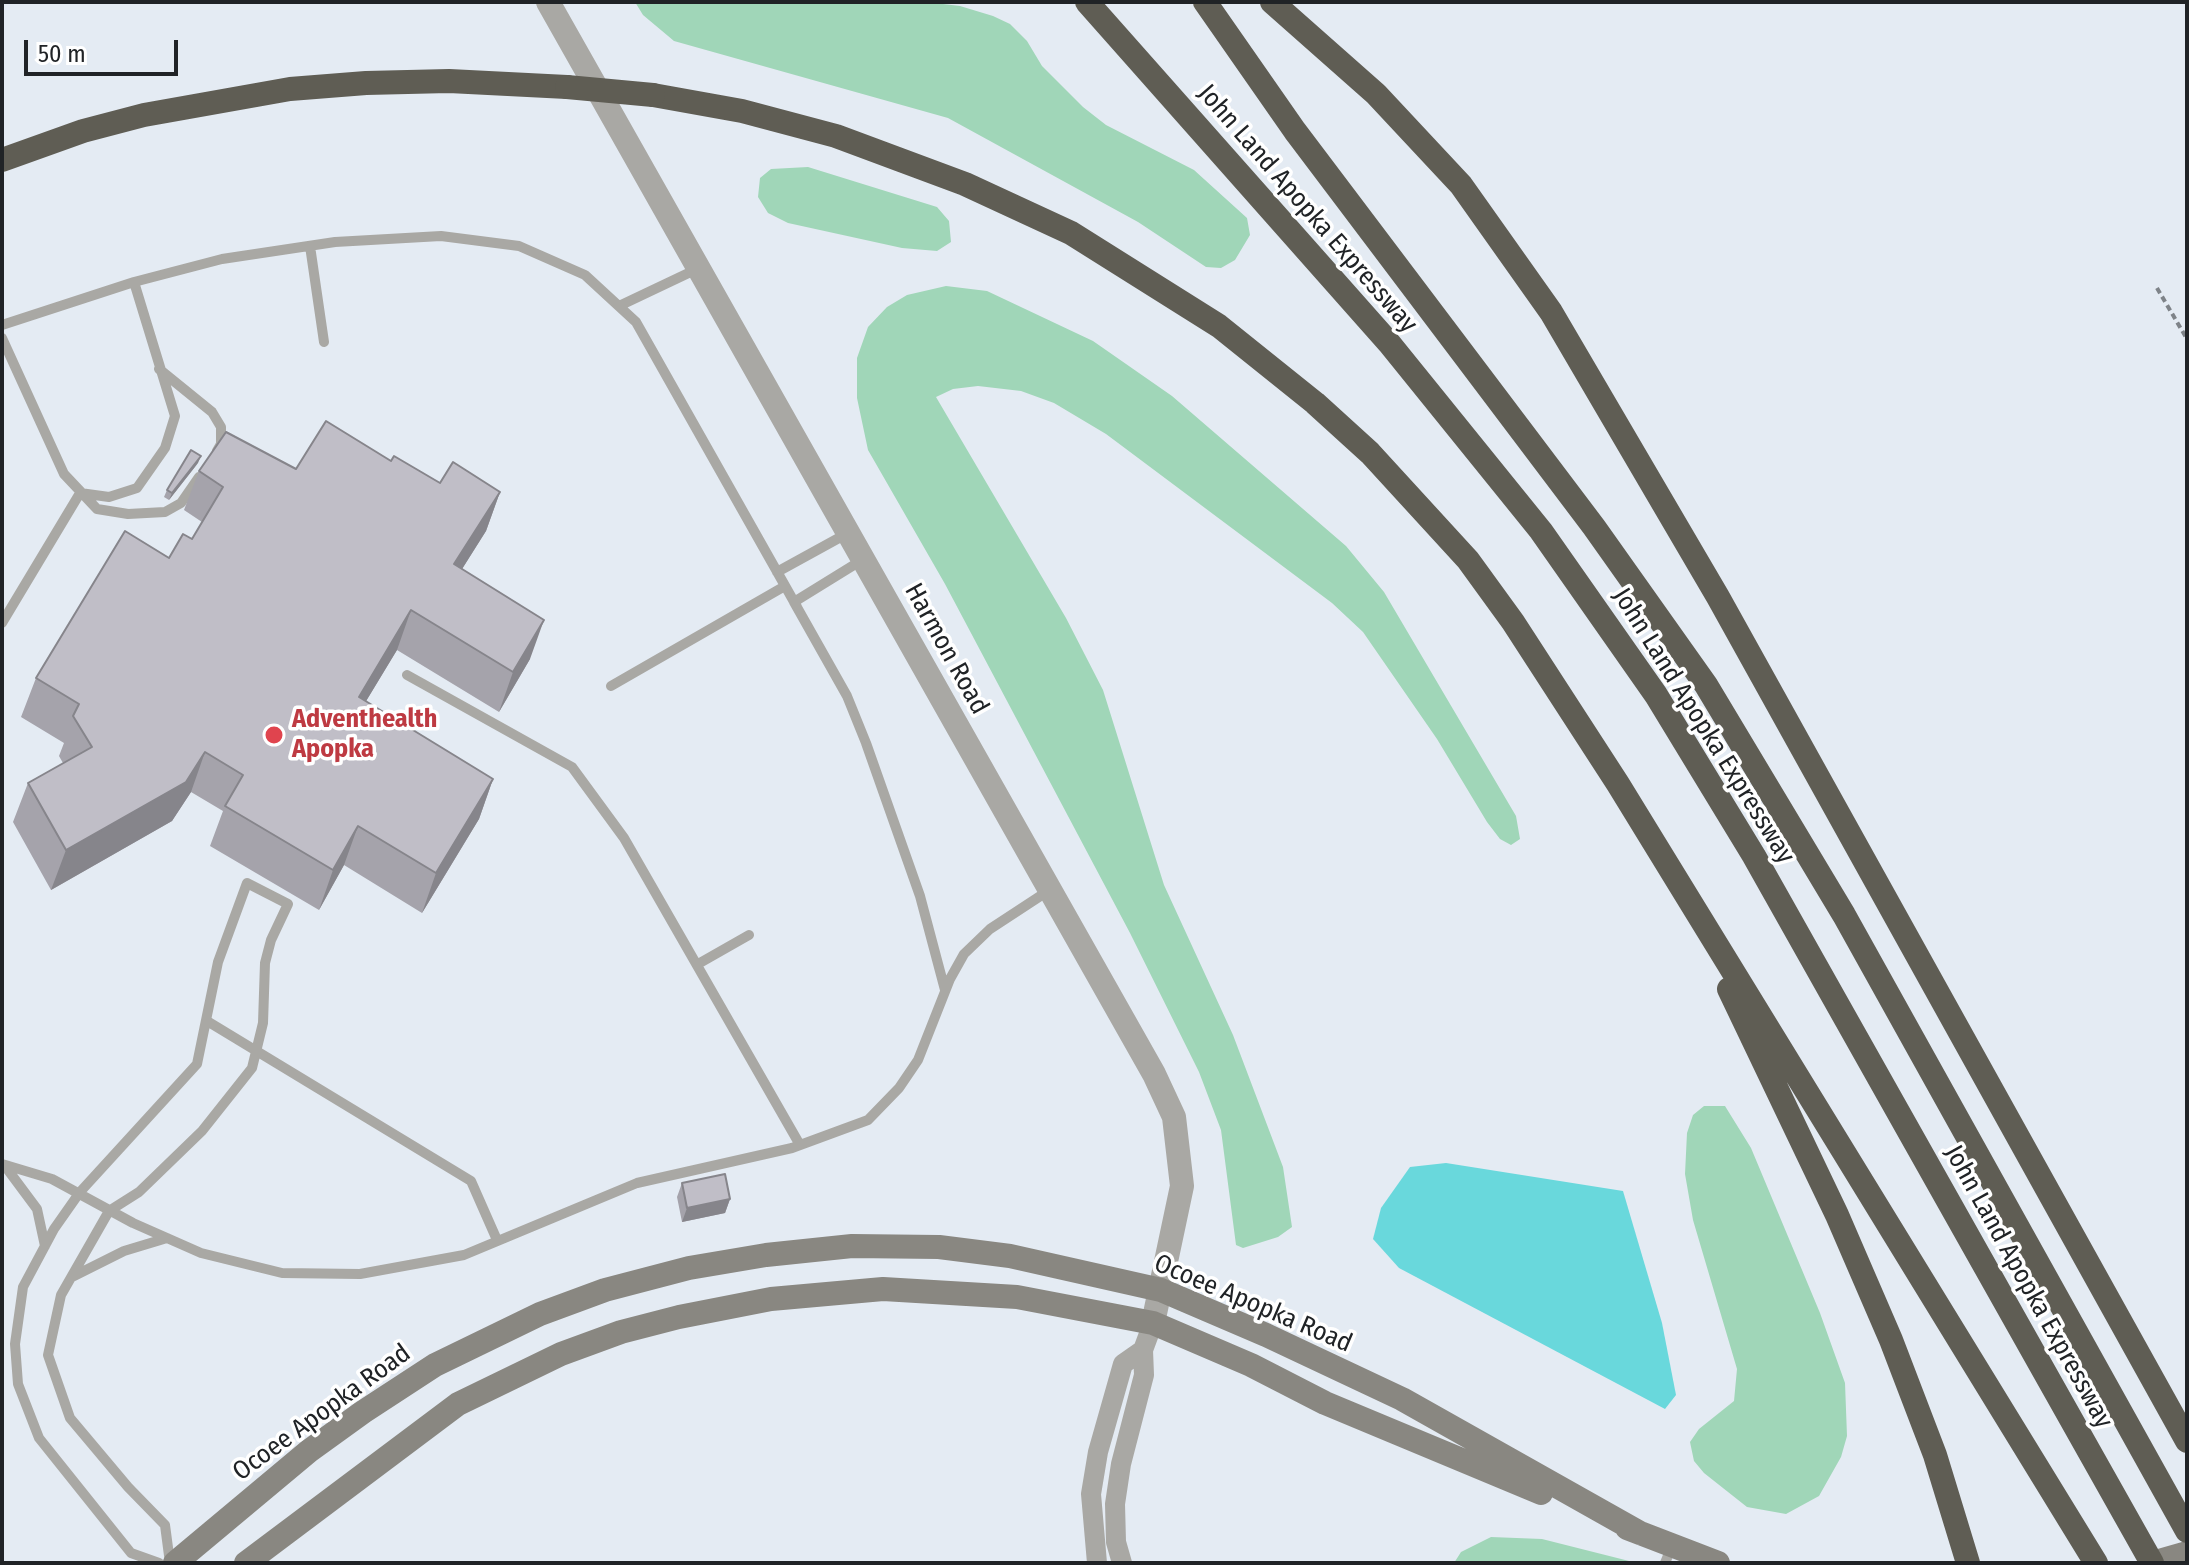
<!DOCTYPE html>
<html>
<head>
<meta charset="utf-8">
<style>
  body { margin:0 }
  #map { position:relative; width:2189px; height:1565px; overflow:hidden; background:#e4ebf3; font-family:"Fira Sans Condensed",sans-serif }
  canvas { display:block }
  .frame { position:absolute; inset:0; border:4px solid #202326; pointer-events:none }
  .scale { position:absolute; left:24px; top:40px; width:154px; height:36px; box-sizing:border-box; border:4px solid #202326; border-top:0; padding-left:10px; font-size:24px; line-height:28px; white-space:nowrap; color:#202326; -webkit-text-stroke:6px #fff; paint-order:stroke }
</style>
</head>
<body>
<div id="map">
<canvas width="2189" height="1565"></canvas>
<div class="frame"></div>
<div class="scale">50 m</div>
</div>
<script>
const c = document.querySelector('canvas').getContext('2d');
c.lineJoin = 'round';
function fillPath(path, color) { c.fillStyle = color; c.fill(path, 'evenodd'); }
const poly = rows => new Path2D(rows.map(r => 'M' + r).join(''));
function stroke(path, color, width, dash) { c.strokeStyle = color; c.lineWidth = width; c.lineCap = dash ? 'butt' : 'round'; c.setLineDash(dash || []); c.stroke(path); }
function label(font, color, halo, rows, align = 'center') {
  c.font = font + ' "Fira Sans Condensed",sans-serif'; c.lineWidth = 7; c.setLineDash([]); c.textBaseline = 'middle'; c.strokeStyle = halo; c.fillStyle = color; for (const [text, x, y, turn = 0] of rows) {
    c.save(); c.translate(x, y); c.rotate((+turn || 0) * Math.PI / 180); c.textAlign = isNaN(turn) ? turn : align; if (halo) c.strokeText(text, 0, 0); c.fillText(text, 0, 0); c.restore();
  }
}
fillPath(poly([
  [635,2,926,2,960,6,993,16,1010,24,1027,41,1042,66,1083,107,1106,125,1194,170,1247,218,1250,235,1235,260,1221,268,1206,267,1138,222,948,118,674,41,643,15],
  [808,167,937,207,949,221,951,242,937,251,902,248,788,223,768,213,758,197,760,178,771,169],
  [946,286,987,291,1093,341,1172,396,1346,546,1384,592,1516,816,1520,839,1511,845,1500,839,1487,822,1437,739,1363,632,1332,603,1106,434,1054,403,1021,391,978,386,953,389,936,397,1066,618,1103,690,1164,885,1233,1035,1283,1167,1292,1227,1278,1237,1243,1248,1236,1245,1221,1130,1199,1072,1130,933,945,584,868,450,857,398,857,358,868,327,887,307,907,295],
  [1704,1106,1725,1106,1751,1148,1820,1313,1845,1383,1847,1436,1841,1457,1819,1496,1786,1514,1747,1507,1704,1473,1694,1461,1690,1442,1699,1429,1734,1401,1737,1369,1693,1220,1685,1174,1687,1133,1693,1115],
  [1491,1537,1542,1539,1637,1563,1454,1563,1461,1552]
]), '#a0d6b8');
fillPath(poly([
  [1446,1163,1623,1191,1662,1323,1676,1395,1665,1409,1399,1268,1373,1239,1381,1208,1410,1167]
]), '#69d8dc');
stroke(poly([
  [2157,288,2187,339]
]), '#7e8388', 4, [6, 4]);
stroke(poly([
  [310,246,324,342],
  [619,306,697,269],
  [2,325,134,282,222,259,335,242,441,236,519,246,585,275,636,322,797,607],
  [2,338,64,474,97,509,128,514,165,512,181,503,199,477],
  [159,369,212,412,221,427,221,444,217,451],
  [80,493,109,497,137,488,165,448,175,416,134,282],
  [862,560,794,602,847,696,866,743,920,896,945,990],
  [777,572,848,533],
  [2,623,80,493],
  [407,675,572,767,624,838,800,1145],
  [611,686,785,586],
  [698,964,749,935],
  [207,1021,471,1181,497,1240],
  [2,1164,52,1179,133,1223,201,1253,282,1273,360,1274,464,1255,637,1183,792,1148,868,1120,899,1088,918,1060,950,979,964,954,990,929,1048,891],
  [5,1166,37,1209,45,1246],
  [74,1276,124,1251,167,1238],
  [159,1563,131,1553,39,1438,18,1384,15,1344,23,1287,54,1229,80,1192,197,1064,218,962,247,883,288,904,271,940,265,963,263,1023,252,1068,202,1131,139,1192,109,1211,61,1295,48,1355,70,1418,128,1487,165,1525,170,1563],
  [1665,1563,1672,1546]
]), '#a9a8a4', 10);
stroke(poly([
  [1097,1563,1091,1494,1098,1452,1123,1364,1143,1350],
  [1122,1563,1116,1542,1115,1504,1121,1464,1144,1375,1143,1350,1153,1323]
]), '#a9a8a4', 20);
stroke(poly([
  [548,2,1154,1074,1174,1117,1182,1186,1153,1323]
]), '#a9a8a4', 24);
stroke(poly([
  [1627,1528,1718,1563],
  [175,1563,309,1451,363,1412,435,1365,540,1314,605,1290,689,1268,766,1255,852,1246,939,1247,1010,1256,1161,1290,1266,1335,1402,1399,1640,1533],
  [246,1563,458,1404,561,1354,621,1332,679,1317,771,1299,883,1289,1017,1297,1153,1323,1251,1365,1325,1403,1541,1493],
  [2152,1563,2187,1553]
]), '#898781', 24);
stroke(poly([
  [1087,2,1389,343,1541,531,1656,695,1754,856,2152,1563],
  [1205,2,1295,131,1594,527,1706,685,1844,915,2187,1531],
  [1272,2,1376,94,1461,185,1551,312,1718,597,2187,1441],
  [653,95,742,111,836,136,965,184,1071,233,1219,326,1315,403,1370,453,1468,560,1513,622,1618,784,2096,1563],
  [2,160,83,131,144,115,290,89,366,83,449,81,567,87],
  [1729,989,1837,1215,1891,1340,1935,1455,1968,1563]
]), '#5f5d54', 24);
stroke(poly([
  [567,87,653,95]
]), '#5f5d54', 24);
fillPath(poly([
  [391,461,440,483,500,492,486,531,462,569,530,659,499,712,397,650,366,701,493,779,479,819,422,913,344,865,319,910,210,846,223,811,191,792,172,821,51,890,13,822,28,783,63,763,59,756,64,743,21,717,36,678,169,558,192,539,202,522,184,510,199,471,296,469],
  [198,463,169,500,164,497,167,490],
  [682,1183,730,1199,725,1213,682,1222,677,1197]
]), '#a5a3ab');
fillPath(poly([
  [201,456,198,463,169,500,172,493],
  [500,492,486,531,440,604,454,564],
  [411,610,397,650,345,736,359,697],
  [544,620,530,659,499,712,513,672],
  [205,752,191,792,172,821,51,890,66,850],
  [493,779,479,819,422,913,436,873],
  [358,826,344,865,319,910,333,870],
  [730,1199,725,1213,682,1222,687,1208]
]), '#86858b');
const building = poly([
  [326,421,391,461,394,456,440,483,453,462,500,492,454,564,544,620,513,672,411,610,359,697,493,779,436,873,358,826,333,870,225,806,243,775,205,752,186,782,66,850,28,783,92,747,73,716,79,704,36,678,125,531,169,558,183,534,192,539,223,487,199,471,226,432,296,469,326,421],
  [191,450,201,456,172,493,167,490,191,450],
  [725,1174,730,1199,687,1208,682,1183,725,1174]
]);
fillPath(building, '#c0bec7');
stroke(building, '#86858b', 2);
for (const [x, y, r, color] of [
  [274,735,10,"#e0444e"]
]) { const dot = new Path2D(); dot.arc(x, y, r, 0, 2 * Math.PI); c.fillStyle = color; c.fill(dot); stroke(dot, '#fff', 3); }
label('26px', '#202326', '#fff', [
  ["John Land Apopka Expressway",1307,209,49],
  ["Harmon Road",946,649,61],
  ["John Land Apopka Expressway",1703,726,58],
  ["John Land Apopka Expressway",2028,1287,61],
  ["Ocoee Apopka Road",1253,1304,23],
  ["Ocoee Apopka Road",322,1413,-36]
]);
label('bold 26px', '#be3a42', '#fff', [
  ["Adventhealth",292,720],
  ["Apopka",292,750]
], 'left');
</script>
</body>
</html>
